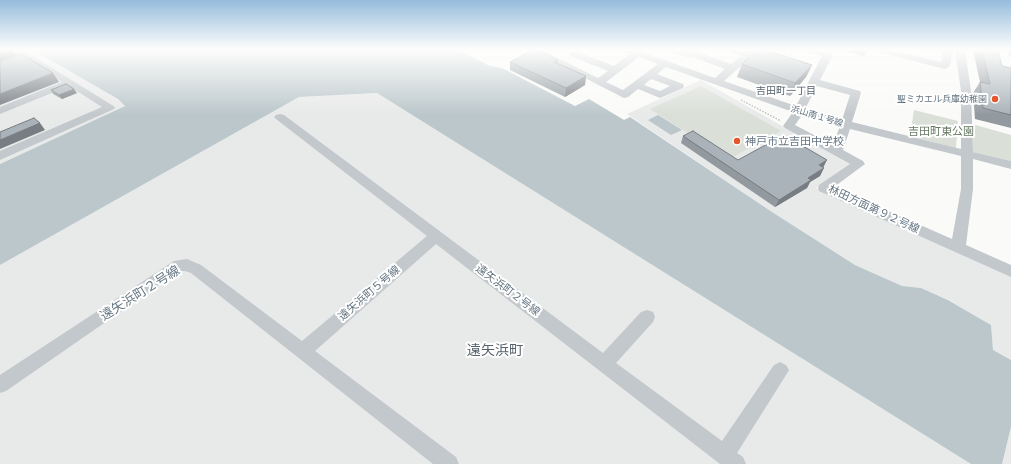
<!DOCTYPE html>
<html>
<head>
<meta charset="utf-8">
<style>
  body { margin:0 }
  canvas { display:block; background:#fafaf8 }
</style>
</head>
<body>
<canvas width="1011" height="464"></canvas>
<script>
const c = document.querySelector('canvas').getContext('2d');
c.lineJoin = 'round';
function fillPath(path, color) { c.fillStyle = color; c.fill(path, 'evenodd'); }
const poly = rows => new Path2D(rows.map(r => 'M' + r).join(''));
function stroke(path, color, width, dash) { c.strokeStyle = color; c.lineWidth = width; c.lineCap = dash ? 'butt' : 'round'; c.setLineDash(dash || []); c.stroke(path); }
function label(font, color, halo, rows, align = 'center') {
  c.font = font + ' Commissioner,"Noto Sans JP",sans-serif'; c.lineWidth = 4; c.setLineDash([]); c.textBaseline = 'middle'; c.strokeStyle = halo; c.fillStyle = color; for (const [text, x, y, turn = 0] of rows) {
    c.save(); c.translate(x, y); c.rotate((+turn || 0) * Math.PI / 180); c.textAlign = isNaN(turn) ? turn : align; if (halo) c.strokeText(text, 0, 0); c.fillText(text, 0, 0); c.restore();
  }
}
fillPath(poly([
  [0,50,33,50,118,99,125,106,0,164],
  [701,80,851,165,816,188,1011,274,1011,360,993,350,991,325,949,300,921,288,902,286,855,265,772,212,627,114],
  [377,93,971,464,0,464,0,265,299,97],
  [1011,427,1011,464,1002,464]
]), '#e8e9e9');
fillPath(poly([
  [701,86,781,131,729,159,650,109],
  [914,110,958,121,956,148,910,136],
  [972,124,1011,135,1011,161,973,152]
]), '#dadfd7');
fillPath(poly([
  [33,50,458,50,490,66,502,68,575,106,589,99,624,120,630,117,772,212,855,265,902,286,921,288,948,300,991,325,993,350,1011,360,1011,427,1002,464,971,464,377,93,299,97,0,265,0,164,125,106,118,99],
  [658,115,682,130,671,135,648,120]
]), '#bbc7cb');
stroke(poly([
  [787,58,795,50],
  [741,100,781,121]
]), '#bbbfc2', 1.5, [1.5, 1.5]);
fillPath(poly([
  [12,50,23,50,115,107,114,109,0,160,0,151,102,107,69,86,0,114,0,107,62,82,12,50],
  [530,50,542,50,598,78,608,71,571,56,569,54,571,52,577,52,614,66,630,54,625,52,623,50,636,50,715,78,725,69,693,57,689,58,670,52,668,50,682,50,687,51,691,50,731,64,741,56,730,52,728,50,746,51,748,50,758,50,751,57,724,81,796,106,822,56,806,52,804,50,819,50,831,53,833,55,820,80,860,91,861,93,852,122,961,149,961,91,955,50,965,50,971,91,973,152,1011,161,1011,169,973,159,973,189,966,245,1011,265,1011,277,819,191,818,188,819,185,850,164,785,128,783,126,793,112,666,67,657,74,683,84,684,86,683,88,660,98,638,89,628,97,624,98,530,50],
  [639,57,658,64,623,90,606,82,639,57],
  [651,79,670,86,660,91,644,85,651,79],
  [817,86,850,95,842,120,805,109,817,86],
  [802,115,840,126,833,145,795,125,802,115],
  [850,129,961,156,961,189,952,239,834,187,865,164,863,161,843,150,850,129],
  [876,50,891,50,941,62,943,50,953,50,950,66,945,69,878,52,876,50],
  [280,114,284,115,603,353,641,312,647,310,653,312,655,317,653,322,616,363,722,441,774,365,780,362,786,365,789,370,786,375,737,453,743,457,746,464,720,464,436,244,315,351,456,457,459,464,433,464,191,273,185,271,181,271,175,274,6,391,0,393,0,375,174,261,187,259,201,265,302,341,427,236,276,119,274,117,276,115,280,114]
]), '#c3c8cc');
fillPath(poly([
  [823,50,832,50,831,51],
  [840,50,867,50,864,56],
  [973,50,998,50,1002,66,1011,68,1011,128,975,119,973,93,980,82],
  [1007,50,1011,50,1011,57,1009,56],
  [558,60,558,63,586,76,585,85,565,97,510,70,510,62],
  [742,64,812,65,806,77,790,96,737,77],
  [51,90,77,93,62,99,53,94],
  [683,136,738,160,823,168,820,176,810,182,807,188,775,207,681,143]
]), '#929a9f');
fillPath(poly([
  [9,50,13,50,18,57,0,64,0,53],
  [812,65,806,77,790,96,795,83],
  [53,73,59,82,0,105,0,94],
  [586,76,585,85,565,97,566,88],
  [74,89,77,93,62,99,59,95],
  [40,123,45,130,0,149,0,140],
  [827,160,823,168,819,165],
  [824,168,820,176,810,182,807,188,775,207,779,200,808,178]
]), '#777d82');
const building = poly([
  [0,50,9,50,0,53,0,50],
  [533,50,536,50,558,60,554,62,586,76,566,88,510,62,533,50],
  [757,50,766,50,812,65,795,83,742,64,757,50],
  [982,50,998,50,1002,66,1011,68,1011,115,983,108,980,82,990,84,982,50],
  [22,54,53,73,0,94,0,61,22,54],
  [66,84,74,89,59,95,51,90,66,84],
  [34,118,40,123,0,140,0,132,34,118],
  [693,131,738,160,784,135,827,160,819,165,824,168,808,178,811,180,779,200,683,136,693,131]
]);
fillPath(building, '#aab3b9');
stroke(building, '#777d82', 1);
const sky = c.createLinearGradient(0, 0, 0, 115);
sky.addColorStop(0, '#96bcdc');
sky.addColorStop(0.43, '#fdfdfc');
sky.addColorStop(1, '#fdfdfc00');
c.fillStyle = sky;
c.fillRect(0, 0, 1011, 115);
for (const [x, y, r, color] of [
  [995,99,4,"#e4572e"],
  [737,141,4,"#e4572e"]
]) { const dot = new Path2D(); dot.arc(x, y, r, 0, 2 * Math.PI); c.fillStyle = color; c.fill(dot); stroke(dot, '#fff', 1.5); }
label('9px', '#657683', '#fff', [
  ["聖ミカエル兵庫幼稚園",987,99]
], 'right');
label('9px', '#657683', '#fff', [
  ["浜山南１号線",817,116,17]
]);
label('10px', '#57646e', '#fff', [
  ["吉田町一丁目",786,91]
]);
label('11px', '#687a64', '#fff', [
  ["吉田町東公園",941,131]
]);
label('11px', '#657683', '#fff', [
  ["神戸市立吉田中学校",745,141]
], 'left');
label('11px', '#657683', '#fff', [
  ["林田方面第９２号線",874,209,25],
  ["遠矢浜町２号線",508,290,37],
  ["遠矢浜町５号線",369,293,-41]
]);
label('13px', '#657683', '#fff', [
  ["遠矢浜町２号線",140,293,-32]
]);
label('14px', '#57646e', '#fff', [
  ["遠矢浜町",495,350]
]);
</script>
</body>
</html>
